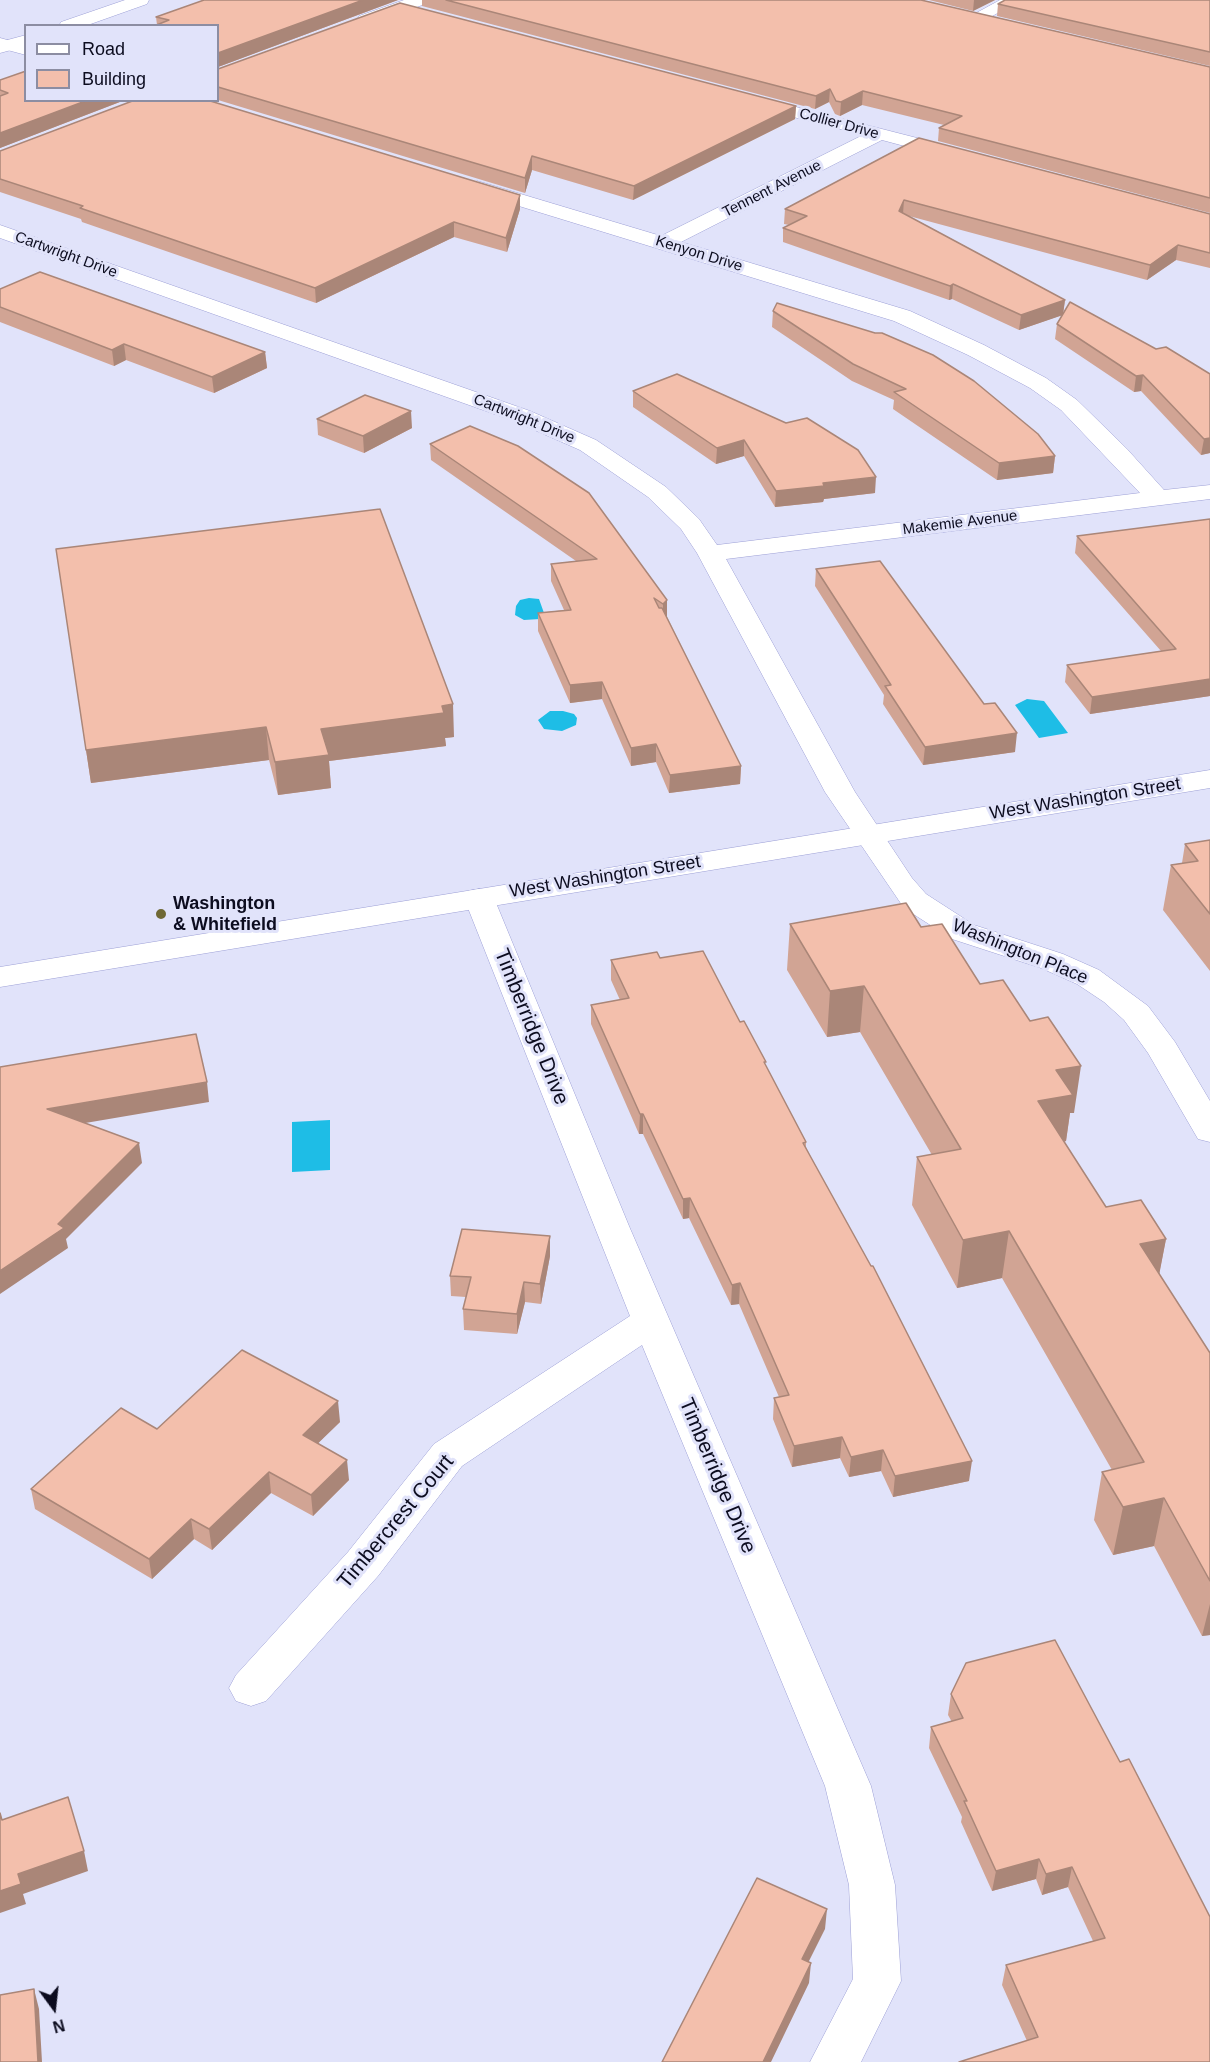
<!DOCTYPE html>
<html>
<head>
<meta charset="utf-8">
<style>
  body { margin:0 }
  #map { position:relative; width:1210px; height:2062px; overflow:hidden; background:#e1e3fa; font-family:Helvetica,sans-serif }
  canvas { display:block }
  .legend { position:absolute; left:24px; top:24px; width:195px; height:78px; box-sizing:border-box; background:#e1e3fa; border:2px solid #8c8da2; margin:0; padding:8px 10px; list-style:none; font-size:18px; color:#0c0c1f }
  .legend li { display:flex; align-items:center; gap:12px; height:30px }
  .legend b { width:30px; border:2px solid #8c8da2 }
  .north { position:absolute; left:24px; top:1978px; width:60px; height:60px; -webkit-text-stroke:4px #e1e3fa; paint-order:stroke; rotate:165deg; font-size:16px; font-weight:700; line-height:24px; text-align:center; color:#0c0c1f }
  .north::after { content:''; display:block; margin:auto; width:21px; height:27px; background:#0c0c1f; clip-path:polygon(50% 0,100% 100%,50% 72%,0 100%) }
</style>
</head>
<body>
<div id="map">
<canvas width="1210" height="2062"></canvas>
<ul class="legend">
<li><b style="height:8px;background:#fff"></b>Road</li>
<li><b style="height:16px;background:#f3bfac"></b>Building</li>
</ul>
<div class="north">N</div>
</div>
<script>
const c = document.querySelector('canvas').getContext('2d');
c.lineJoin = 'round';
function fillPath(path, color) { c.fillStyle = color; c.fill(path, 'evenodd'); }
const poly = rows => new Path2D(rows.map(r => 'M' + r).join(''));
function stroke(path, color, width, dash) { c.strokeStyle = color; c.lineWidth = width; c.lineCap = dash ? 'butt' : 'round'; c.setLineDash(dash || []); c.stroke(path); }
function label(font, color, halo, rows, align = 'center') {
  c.font = font + ' Helvetica,sans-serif'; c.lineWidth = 6; c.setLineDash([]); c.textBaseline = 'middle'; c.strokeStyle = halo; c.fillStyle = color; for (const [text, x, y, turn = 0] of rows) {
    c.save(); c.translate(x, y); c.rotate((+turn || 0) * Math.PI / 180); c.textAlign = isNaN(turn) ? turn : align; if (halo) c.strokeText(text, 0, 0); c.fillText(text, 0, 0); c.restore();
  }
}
fillPath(poly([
  [529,598,539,599,544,613,540,619,524,620,515,615,516,606,520,600],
  [1027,699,1044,701,1068,733,1039,738,1015,705],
  [550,711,563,711,574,714,577,718,576,725,562,731,544,729,538,720],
  [330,1120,330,1170,292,1172,292,1122]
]), '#1ebde6');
const street = poly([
  [404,0,427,0,425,4,371,24,365,25,357,20,359,16,404,0],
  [1000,0,1022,0,981,22,969,22,967,18,1000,0],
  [0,38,26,45,26,55,0,48,0,38],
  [753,96,960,149,963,153,953,159,882,140,681,242,910,311,984,345,1046,378,1077,400,1127,449,1164,490,1210,485,1210,499,726,559,855,792,912,878,926,894,974,925,1063,954,1099,970,1148,1006,1175,1042,1210,1101,1210,1142,1198,1139,1148,1053,1124,1020,1104,1002,1077,984,1041,968,952,939,904,908,825,792,697,553,681,529,648,497,580,450,514,421,0,238,0,225,530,411,596,440,666,487,699,519,717,545,1140,493,1061,410,1030,388,968,355,894,321,470,191,467,187,477,181,484,183,661,236,863,135,747,105,744,101,747,97,753,96],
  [479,889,490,891,494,898,629,1226,871,1786,895,1885,901,1981,861,2062,810,2062,853,1979,849,1885,825,1786,642,1345,462,1466,378,1576,266,1701,251,1706,236,1701,229,1688,236,1675,348,1552,434,1444,630,1316,464,898,468,891,479,889]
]);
const secondary = poly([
  [125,0,149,0,147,4,85,26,59,26,61,22,125,0],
  [26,35,26,46,0,53,0,42,26,35],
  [1210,770,1210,788,0,987,0,967,1210,770]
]);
stroke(street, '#9da0d6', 1);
stroke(secondary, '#9da0d6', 1);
fillPath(street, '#fff');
fillPath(secondary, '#fff');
fillPath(poly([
  [204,0,398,0,218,67,218,26,157,25,156,17],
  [422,0,921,0,1210,67,1210,213,938,141,939,128,944,125,862,105,840,116,835,114,829,102,815,109,422,6],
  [929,0,995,0,973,11],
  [1210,0,1210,66,997,16,998,4],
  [218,69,796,106,795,119,633,200,532,170,525,193,218,100],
  [0,80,125,100,0,148],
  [919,138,1210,214,1210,268,1176,260,1147,280,909,216,1065,300,1063,313,1156,349,1210,374,1210,453,1201,455,1141,391,1134,392,1055,339,1057,324,1062,315,1019,330,952,299,949,300,783,242,783,228,789,225,784,224,785,209],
  [0,151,520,195,520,209,507,252,454,237,316,303,82,222,81,219,0,192],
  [0,289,265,352,267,368,214,393,126,360,114,366,0,322],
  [773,311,1055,456,1053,473,997,480,893,409,894,400,852,381,772,327],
  [633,391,786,423,875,493,824,499,823,502,775,507,744,456,716,464,633,407],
  [317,419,412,428,364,453,318,435],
  [430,444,667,600,667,617,741,766,740,784,669,793,656,762,631,766,602,699,570,703,538,631,538,613,564,610,551,581,551,564,576,561,431,460],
  [1210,519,1210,696,1090,714,1065,682,1067,665,1161,651,1075,553,1077,536],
  [56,549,454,737,445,738,446,746,329,761,331,788,278,795,269,760,91,783],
  [816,569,1015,752,923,765,883,704,884,695,815,586],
  [1210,840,1210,971,1163,910,1171,865,1182,863,1185,844],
  [790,924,921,927,980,984,1074,1113,1070,1113,1066,1141,1064,1142,1106,1207,1166,1239,1159,1274,1210,1353,1210,1635,1202,1636,1154,1546,1113,1555,1094,1520,1102,1472,1112,1470,1002,1278,957,1288,912,1205,917,1157,932,1155,860,1032,827,1037,787,970],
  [660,958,740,1022,766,1066,806,1142,806,1147,969,1481,893,1497,881,1471,849,1477,840,1458,792,1467,773,1419,774,1398,779,1397,739,1304,731,1305,689,1218,683,1219,643,1134,639,1134,591,1024,591,1005,620,1000,611,980,611,960],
  [550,1256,541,1304,525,1302,517,1334,464,1330,463,1309,466,1297,451,1296,450,1276],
  [340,1422,318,1443,349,1480,313,1516,271,1493,212,1550,194,1539,152,1579,35,1509,31,1489,157,1429],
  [951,1694,1120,1762,1210,2062,1027,2041,1002,1985,1006,1965,1093,1941,1068,1887,1042,1895,1036,1879,992,1891,961,1822,962,1817,929,1748,931,1727,952,1722,948,1715]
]), '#d1a494');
fillPath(poly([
  [363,0,398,0,218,67,218,53],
  [974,0,995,0,973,11],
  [830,89,829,102,815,109,816,96],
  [863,91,862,105,840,116,841,102],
  [88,100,125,100,0,148,0,133],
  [796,106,795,119,633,200,634,186],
  [532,156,532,170,525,193,525,178],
  [520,195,520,209,507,252,506,238],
  [904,200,903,214,899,211],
  [454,222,454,237,316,303,315,288],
  [1178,245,1176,260,1147,280,1150,265],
  [953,284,952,299,949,300,950,286],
  [1065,300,1063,315,1019,330,1021,315],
  [124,344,126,360,114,366,112,350],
  [265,352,267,368,214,393,212,377],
  [1143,375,1141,391,1134,392,1136,376],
  [411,411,412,428,364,453,363,436],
  [1210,438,1210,453,1201,455,1204,439],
  [744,440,744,456,716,464,717,448],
  [1055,456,1053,473,997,480,999,463],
  [876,477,875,493,824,499,823,502,775,507,776,491,823,483],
  [667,600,667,617,663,622,663,604],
  [1210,679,1210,696,1090,714,1092,697],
  [602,682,602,699,570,703,570,685],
  [453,704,454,737,445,738,446,746,329,761,331,788,278,795,275,762,321,729],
  [266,727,269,760,91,783,86,750],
  [1017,733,1015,752,923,765,925,747],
  [656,744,656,762,631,766,631,748],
  [741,766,740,784,669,793,670,775],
  [864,986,860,1032,827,1037,830,991],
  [1081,1066,1074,1113,1070,1113,1066,1141,1031,1148,1038,1101,1056,1070],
  [207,1082,209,1102,50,1129,47,1109],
  [640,1114,643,1114,643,1134,639,1134],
  [139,1143,142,1163,66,1239,68,1248,0,1294,0,1271,58,1224],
  [690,1198,689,1218,683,1219,683,1199],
  [1009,1231,1002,1278,957,1288,963,1240],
  [550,1236,550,1256,541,1304,540,1284],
  [1166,1239,1157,1286,1140,1244],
  [524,1282,525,1302,517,1334,517,1314],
  [740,1283,739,1304,731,1305,732,1285],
  [338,1401,340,1422,305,1456,303,1435],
  [842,1437,840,1458,792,1467,794,1446],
  [883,1450,881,1471,849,1477,851,1457],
  [347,1460,349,1480,313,1516,311,1495],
  [972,1461,969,1481,893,1497,895,1476],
  [269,1472,271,1493,212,1550,209,1529],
  [1164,1498,1154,1546,1113,1555,1123,1507],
  [191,1519,194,1539,152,1579,149,1559],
  [1210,1604,1210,1635,1202,1636],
  [84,1851,88,1871,23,1894,26,1904,0,1913,0,1891,18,1874],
  [1039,1859,1036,1879,992,1891,996,1871],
  [1072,1867,1068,1887,1042,1895,1046,1874],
  [827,1909,825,1929,800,1979,802,1959],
  [811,1963,809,1983,771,2062,763,2062],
  [34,1989,39,2009,42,2062,38,2062]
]), '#aa8678');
const building = poly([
  [204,0,363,0,218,53,218,26,154,26,169,20,156,17,204,0],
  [446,0,921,0,1210,67,1210,198,939,128,962,116,863,91,841,102,836,101,830,89,816,96,446,0],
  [1005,0,1210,0,1210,52,998,4,1005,0],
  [400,3,796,106,634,186,532,156,525,178,218,87,218,69,400,3],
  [26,71,26,100,88,100,0,133,0,96,8,93,0,90,0,80,26,71],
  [135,100,207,100,520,195,506,238,454,222,315,288,80,208,83,206,0,179,0,151,135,100],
  [919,138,1210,214,1210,253,1178,245,1150,265,904,200,899,211,1065,300,1021,315,953,284,950,286,783,228,807,216,785,209,919,138],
  [40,272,265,352,212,377,124,344,112,350,0,307,0,289,40,272],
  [1070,302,1156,349,1166,347,1210,374,1210,438,1204,439,1143,375,1136,376,1057,324,1070,302],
  [777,303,875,333,882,333,933,355,974,381,1038,434,1055,456,999,463,894,392,906,389,853,364,773,311,777,303],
  [677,374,786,423,807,418,858,450,876,477,823,483,824,486,776,491,744,440,717,448,633,391,677,374],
  [365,395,411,411,363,436,317,419,365,395],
  [470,426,518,446,589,493,667,600,663,604,654,598,659,608,662,608,741,766,670,775,656,744,631,748,602,682,570,685,538,613,571,610,551,564,597,559,430,444,470,426],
  [380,509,453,704,442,706,444,713,321,729,329,755,275,762,266,727,86,750,56,549,380,509],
  [1210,519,1210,679,1092,697,1067,665,1176,649,1077,536,1210,519],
  [880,561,984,704,995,703,1017,733,925,747,885,686,891,685,816,569,880,561],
  [1210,840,1210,914,1171,865,1198,861,1185,844,1210,840],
  [906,903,921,927,942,924,980,984,1003,980,1030,1021,1048,1017,1081,1066,1056,1070,1073,1095,1038,1101,1106,1207,1141,1200,1166,1239,1140,1244,1210,1353,1210,1581,1164,1498,1123,1507,1102,1472,1144,1462,1009,1231,963,1240,917,1157,961,1149,864,986,830,991,790,924,906,903],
  [703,951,740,1022,744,1021,766,1062,764,1062,806,1142,803,1143,871,1266,873,1266,972,1461,895,1476,883,1450,851,1457,842,1437,794,1446,774,1398,789,1395,740,1283,732,1285,690,1198,683,1199,643,1114,640,1114,591,1005,629,998,611,960,657,952,660,958,703,951],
  [196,1034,207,1082,47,1109,139,1143,58,1224,64,1228,0,1271,0,1067,196,1034],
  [462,1229,550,1236,540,1284,524,1282,517,1314,463,1309,471,1277,450,1276,462,1229],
  [242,1350,338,1401,303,1435,347,1460,311,1495,269,1472,209,1529,191,1519,149,1559,31,1489,121,1408,157,1429,242,1350],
  [1055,1640,1120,1762,1129,1759,1210,1917,1210,2062,959,2062,1038,2037,1006,1965,1105,1938,1072,1867,1046,1874,1039,1859,996,1871,964,1801,967,1801,931,1727,963,1718,951,1694,966,1663,1055,1640],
  [68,1797,84,1851,18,1874,21,1884,0,1891,0,1813,2,1820,68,1797],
  [757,1878,827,1909,802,1959,811,1963,763,2062,662,2062,757,1878],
  [34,1989,38,2062,0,2062,0,1995,34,1989]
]);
fillPath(building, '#f3bfac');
stroke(building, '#aa8678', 1.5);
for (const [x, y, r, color] of [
  [161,914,6,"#6f6834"]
]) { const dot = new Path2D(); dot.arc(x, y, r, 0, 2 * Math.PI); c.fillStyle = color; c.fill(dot); stroke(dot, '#e1e3fa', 2); }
label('15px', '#0c0c1f', '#e1e3fa', [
  ["Collier Drive",839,124,15],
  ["Tennent Avenue",772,189,-27],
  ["Kenyon Drive",699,254,17],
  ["Cartwright Drive",66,255,20],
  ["Cartwright Drive",524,419,22],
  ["Makemie Avenue",960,523,-7]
]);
label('18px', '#0c0c1f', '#e1e3fa', [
  ["West Washington Street",1085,799,-9],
  ["West Washington Street",605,877,-9],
  ["Washington Place",1020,952,22]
]);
label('bold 18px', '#0c0c1f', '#e1e3fa', [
  ["Washington",173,904],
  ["& Whitefield",173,925]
], 'left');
label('21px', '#0c0c1f', '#e1e3fa', [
  ["Timberridge Drive",531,1027,68],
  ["Timberridge Drive",717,1476,67],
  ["Timbercrest Court",396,1522,-50]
]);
</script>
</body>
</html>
